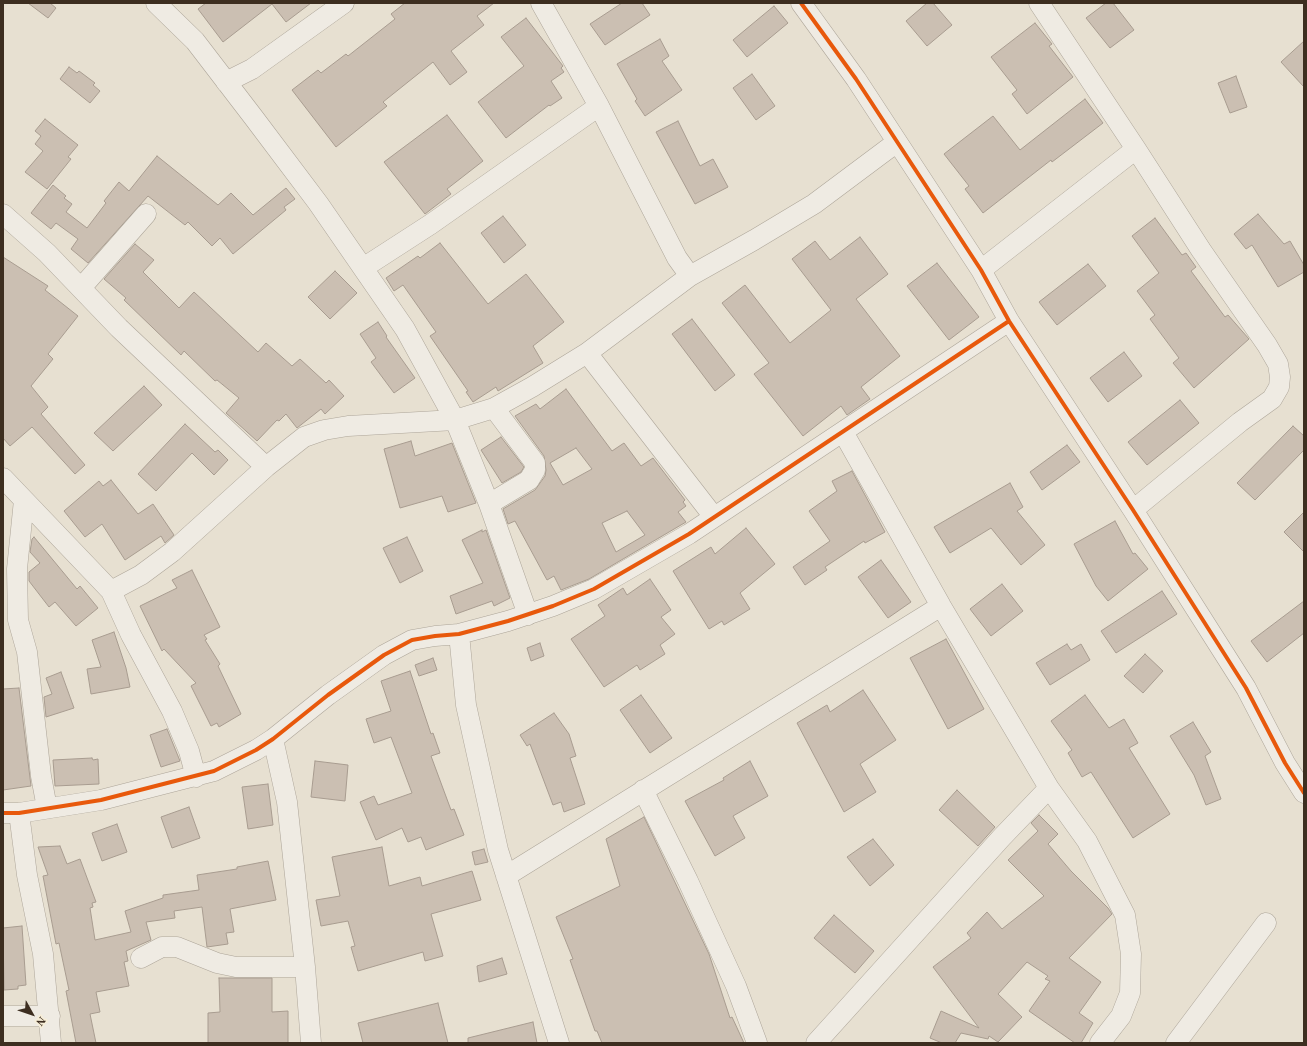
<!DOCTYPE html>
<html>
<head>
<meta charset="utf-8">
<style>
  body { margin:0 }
  #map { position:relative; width:1307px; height:1046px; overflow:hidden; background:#e7e0d1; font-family:"Times New Roman",serif }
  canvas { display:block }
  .frame { position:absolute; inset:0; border:4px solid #3d2e20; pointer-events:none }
  .north { position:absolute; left:12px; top:994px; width:40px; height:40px; -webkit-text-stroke:3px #f7eed8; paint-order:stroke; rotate:130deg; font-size:11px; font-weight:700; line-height:16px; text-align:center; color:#3d2e20 }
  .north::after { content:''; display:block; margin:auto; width:14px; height:18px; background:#3d2e20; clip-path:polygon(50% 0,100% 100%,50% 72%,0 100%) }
</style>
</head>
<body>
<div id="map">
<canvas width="1307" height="1046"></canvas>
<div class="frame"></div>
<div class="north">N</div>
</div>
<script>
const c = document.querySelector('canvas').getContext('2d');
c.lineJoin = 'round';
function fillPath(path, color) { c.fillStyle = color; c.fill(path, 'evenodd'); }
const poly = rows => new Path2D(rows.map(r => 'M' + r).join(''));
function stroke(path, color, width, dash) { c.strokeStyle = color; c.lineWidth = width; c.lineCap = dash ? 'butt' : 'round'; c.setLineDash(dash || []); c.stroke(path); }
const building = poly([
  [28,3,50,3,56,8,48,18,28,3],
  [206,3,311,3,286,22,272,4,223,42,198,9,206,3],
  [405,3,494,3,477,16,484,25,451,51,467,72,450,85,433,62,383,102,387,106,336,147,292,90,318,70,321,73,346,54,348,56,395,19,391,14,405,3],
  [622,3,642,3,650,15,605,45,590,24,622,3],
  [927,3,933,3,952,25,927,46,906,21,927,3],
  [1106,3,1113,3,1134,30,1110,48,1086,18,1106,3],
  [774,6,788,23,747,57,733,40,774,6],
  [526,18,563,66,561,68,564,72,551,81,562,98,550,106,549,105,506,138,478,102,524,66,501,37,526,18],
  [1035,23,1052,44,1049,46,1073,77,1027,114,1012,94,1017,90,991,57,1035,23],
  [660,39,669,56,662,61,682,90,645,116,635,101,637,99,617,64,660,39],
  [1304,41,1304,87,1281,62,1304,41],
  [69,67,77,73,79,71,95,83,93,85,100,91,90,103,60,79,69,67],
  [752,74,775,106,756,120,733,88,752,74],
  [1236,76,1247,107,1230,113,1218,83,1236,76],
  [1085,99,1103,123,1052,162,1051,160,983,213,965,189,969,186,944,154,993,116,1020,150,1085,99],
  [447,115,483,161,447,189,451,194,425,214,384,162,447,115],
  [45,119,78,145,68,157,71,159,47,189,25,172,43,151,35,144,41,136,35,131,45,119],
  [678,121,700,166,713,159,728,187,695,204,656,132,678,121],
  [157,156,218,205,231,193,253,215,286,188,295,199,284,207,286,210,233,254,220,238,212,246,188,222,185,225,148,196,88,263,71,249,78,239,56,223,51,229,31,213,53,185,66,196,64,198,72,204,66,212,87,228,106,203,104,201,119,182,129,191,157,156],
  [1258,214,1284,244,1290,241,1304,265,1304,272,1278,287,1252,245,1246,249,1234,234,1258,214],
  [503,216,526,245,504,263,481,233,503,216],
  [1155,218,1182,255,1186,253,1196,267,1191,271,1225,317,1228,315,1249,339,1194,388,1173,363,1179,358,1150,319,1155,315,1137,291,1159,273,1132,236,1155,218],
  [860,237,888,274,856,299,900,356,861,387,870,399,847,415,841,406,803,436,754,374,769,363,722,303,745,285,790,343,831,310,792,259,815,241,830,260,860,237],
  [440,243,488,304,526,274,564,322,533,346,543,363,498,391,496,387,473,402,466,392,468,391,430,336,436,332,403,285,394,291,386,278,418,256,420,258,440,243],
  [135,244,154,260,143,272,179,308,194,292,258,352,266,343,292,366,300,359,326,383,329,380,344,396,325,414,321,409,297,428,286,414,279,421,277,420,257,441,226,413,239,398,217,380,215,381,184,351,181,355,124,300,126,298,104,279,135,244],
  [3,257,48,286,45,290,78,316,48,354,53,359,31,386,48,407,41,414,85,465,75,474,32,427,10,446,3,438,3,257],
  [937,263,979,317,949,340,907,286,937,263],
  [1088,264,1106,286,1057,325,1039,302,1088,264],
  [335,271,357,293,330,319,308,297,335,271],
  [692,319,735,375,715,391,672,334,692,319],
  [378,322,387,336,386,337,415,378,394,393,371,362,376,358,360,334,378,322],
  [1124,352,1142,376,1108,402,1090,378,1124,352],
  [144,386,162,405,113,451,94,433,144,386],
  [566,389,612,451,624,443,641,466,653,458,685,500,683,502,686,506,678,512,686,522,589,579,561,590,554,576,547,580,515,521,508,524,503,509,535,490,545,476,546,470,544,456,515,416,536,404,540,409,566,389],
  [576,448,592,469,563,485,550,463,576,448],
  [627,511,645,535,616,552,602,523,627,511],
  [1180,400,1199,423,1147,465,1128,442,1180,400],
  [185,424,215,452,218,450,228,460,214,475,192,453,156,491,138,474,185,424],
  [1293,426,1304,436,1304,450,1255,500,1237,483,1293,426],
  [501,437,524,467,521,472,502,483,481,450,501,437],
  [411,441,415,456,452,443,476,503,448,512,442,496,400,508,384,449,411,441],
  [1067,445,1080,462,1042,490,1030,472,1067,445],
  [852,471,885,532,865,543,864,541,825,567,827,570,805,585,793,567,830,541,809,511,837,491,832,481,852,471],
  [111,480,138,514,153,504,174,535,165,543,161,536,125,560,102,524,85,537,64,511,99,481,103,486,111,480],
  [1010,483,1023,507,1017,511,1045,545,1021,565,991,528,950,553,934,527,1010,483],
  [1304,512,1304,552,1284,532,1304,512],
  [1115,521,1133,554,1135,553,1148,569,1108,601,1096,586,1074,544,1115,521],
  [746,528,775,564,740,593,750,609,724,625,722,621,709,629,673,571,711,547,715,554,746,528],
  [482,530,482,532,486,530,510,598,494,606,492,601,456,614,450,596,483,583,462,540,482,530],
  [34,537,77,589,80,586,98,608,76,626,55,602,49,607,29,581,29,572,40,563,30,552,32,539,34,537],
  [407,537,423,571,400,583,383,548,407,537],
  [881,560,911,602,888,618,858,577,881,560],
  [192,570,220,627,204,635,207,639,205,640,220,664,218,666,241,714,219,727,217,723,211,726,191,686,196,683,164,649,162,651,140,606,177,588,172,580,192,570],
  [650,579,671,610,661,617,675,634,660,645,665,654,640,670,637,665,604,687,571,639,605,616,598,605,623,588,627,595,650,579],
  [1002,584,1023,611,991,636,970,609,1002,584],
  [1162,591,1177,614,1116,653,1101,631,1162,591],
  [1304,601,1304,633,1267,662,1251,641,1304,601],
  [114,632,126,668,130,687,91,694,87,669,101,667,92,640,114,632],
  [946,639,984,709,948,729,910,658,946,639],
  [540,643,544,656,531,661,527,648,540,643],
  [1067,644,1071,650,1081,644,1090,660,1050,685,1036,663,1067,644],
  [1145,654,1163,671,1143,693,1124,676,1145,654],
  [433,658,437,670,419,676,415,665,433,658],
  [410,671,431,734,433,733,440,753,431,756,451,810,454,809,464,835,426,850,421,837,408,842,402,828,376,840,360,802,374,796,378,805,412,793,391,737,374,743,366,719,391,711,381,681,410,671],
  [61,672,74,708,46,717,44,697,52,694,46,678,61,672],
  [19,688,31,786,3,790,3,689,19,688],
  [863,690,896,740,860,764,876,792,844,812,797,723,827,705,830,712,863,690],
  [641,695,672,738,650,753,620,710,641,695],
  [1085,695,1109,728,1124,719,1138,743,1129,748,1170,814,1133,838,1091,772,1082,777,1068,753,1072,750,1051,721,1085,695],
  [554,713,569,734,576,756,570,758,585,804,564,812,561,802,553,805,530,744,527,746,520,735,554,713],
  [1193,722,1211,752,1205,756,1221,799,1206,805,1194,775,1170,736,1193,722],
  [167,729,180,761,161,767,150,735,167,729],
  [92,758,93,760,98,759,99,784,55,786,53,760,92,758],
  [315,761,348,765,345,801,311,797,315,761],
  [750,761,768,796,733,816,745,838,715,856,685,801,724,780,723,778,750,761],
  [268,784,273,825,248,829,242,787,268,784],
  [957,790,995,827,978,846,939,810,957,790],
  [189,807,200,838,172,848,161,817,189,807],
  [1039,815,1058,834,1048,844,1071,871,1108,908,1112,914,1069,958,1101,982,1079,1013,1093,1023,1081,1043,1075,1043,1029,1011,1050,981,1045,979,1048,976,1027,962,998,994,1022,1017,998,1042,989,1036,988,1039,961,1033,955,1043,942,1043,930,1038,941,1011,979,1028,933,967,971,938,967,933,987,912,1002,929,1044,896,1008,860,1038,831,1031,823,1039,815],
  [644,817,709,954,730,1018,732,1017,744,1043,602,1043,597,1031,595,1031,570,960,573,959,556,917,620,886,606,839,644,817],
  [117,824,127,852,102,861,92,833,117,824],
  [873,839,894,865,870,886,847,857,873,839],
  [60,846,67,864,80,859,96,902,92,903,93,907,90,908,95,940,131,932,125,911,163,898,163,895,199,890,197,875,237,869,237,867,268,861,276,900,230,909,234,932,226,933,228,944,207,947,202,907,174,911,175,918,146,922,151,940,126,951,128,961,124,962,129,986,96,992,100,1012,90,1014,96,1043,76,1043,66,991,69,990,59,943,56,944,43,876,48,875,38,847,60,846],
  [382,847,389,886,420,877,422,886,472,871,481,900,431,914,443,956,425,961,423,952,358,971,351,947,355,946,348,921,321,926,316,900,340,896,332,857,382,847],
  [484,849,488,862,475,865,472,852,484,849],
  [834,915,874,951,855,973,814,938,834,915],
  [22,926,26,985,18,986,18,989,4,990,3,928,22,926],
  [502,958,507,974,479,982,477,966,502,958],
  [219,978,272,978,272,1012,288,1011,288,1043,208,1043,208,1013,220,1012,219,978],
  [438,1003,448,1043,363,1043,358,1023,438,1003],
  [533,1022,537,1043,468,1043,468,1038,533,1022]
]);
fillPath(building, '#cbbfb2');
stroke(building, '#a89c90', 1);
const minor = poly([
  [156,3,195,41,254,118,318,203,405,329,455,420,489,504,528,615],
  [541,3,599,106,677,258,690,276],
  [801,3,856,79,981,270,1009,321,1133,510,1246,688,1285,763,1304,793],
  [1039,3,1136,149,1201,250,1267,345,1278,364,1280,377,1279,387,1272,399,1240,422,1133,510],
  [226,82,252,69,344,3],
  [3,214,47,253,119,328,266,467],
  [363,268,431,224,599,106],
  [981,270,1136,149],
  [81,288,146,214],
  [587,353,714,517],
  [3,478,111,591,131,635,172,711,189,751,196,777],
  [24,500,17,569,18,620,27,652,41,776,47,808],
  [489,504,529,480,535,470,535,463,494,408],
  [111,591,141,575,172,552,266,467,304,437,324,430,348,426,455,420,494,408,532,387,587,353,690,276,754,240,814,204,897,142],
  [459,634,466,705,498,850,559,1043],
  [273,739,287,802,305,967,311,1043],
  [1049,788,1087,841,1125,915,1131,954,1130,993,1121,1016,1100,1043],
  [643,790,688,881,736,986,757,1043],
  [3,813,19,813,101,800,214,771,256,750,273,739,328,695,384,655,412,640,435,636,459,634,508,621,553,606,594,589,689,534,1009,321],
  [19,813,27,875,43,954,51,1043],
  [506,876,941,606],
  [141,958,162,947,177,947,217,963,236,967,305,967],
  [3,1016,50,1016],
  [816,1043,1002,837,1049,788,941,606,843,432],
  [1176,1043,1266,923]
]);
stroke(minor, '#ada599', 21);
stroke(minor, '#efebe3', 20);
stroke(poly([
  [801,3,856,79,981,270,1009,321,1133,510,1246,688,1285,763,1304,793],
  [3,813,19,813,101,800,214,771,256,750,273,739,328,695,384,655,412,640,435,636,459,634,508,621,553,606,594,589,689,534,1009,321]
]), '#e8590c', 4);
</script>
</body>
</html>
